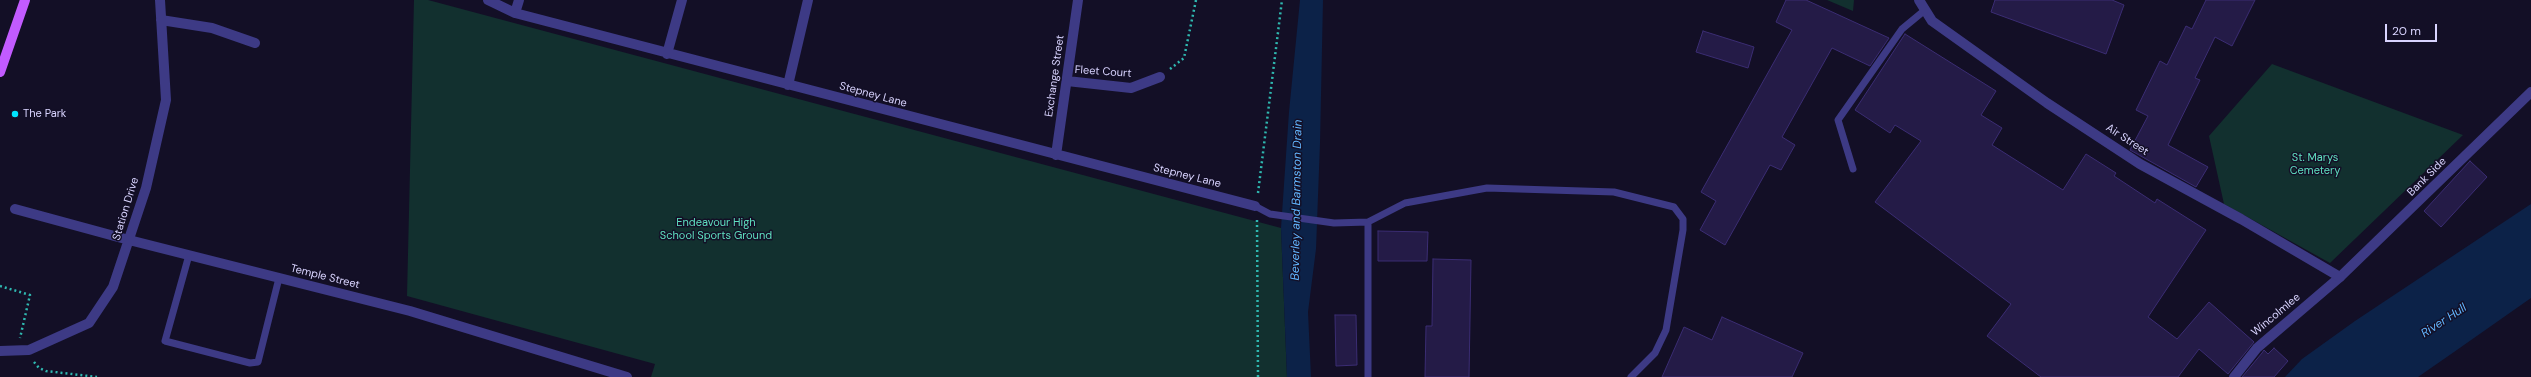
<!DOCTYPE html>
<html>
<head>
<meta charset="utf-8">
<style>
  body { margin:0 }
  #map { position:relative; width:2531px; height:377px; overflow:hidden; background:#130f26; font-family:"DM Sans",sans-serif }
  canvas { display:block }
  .scale { position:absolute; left:2385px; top:24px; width:52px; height:18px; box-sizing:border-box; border:2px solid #d9d4ff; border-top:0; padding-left:5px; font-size:12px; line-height:14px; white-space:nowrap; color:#d9d4ff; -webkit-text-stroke:3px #130f26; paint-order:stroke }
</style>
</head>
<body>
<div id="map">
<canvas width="2531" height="377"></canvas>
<div class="scale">20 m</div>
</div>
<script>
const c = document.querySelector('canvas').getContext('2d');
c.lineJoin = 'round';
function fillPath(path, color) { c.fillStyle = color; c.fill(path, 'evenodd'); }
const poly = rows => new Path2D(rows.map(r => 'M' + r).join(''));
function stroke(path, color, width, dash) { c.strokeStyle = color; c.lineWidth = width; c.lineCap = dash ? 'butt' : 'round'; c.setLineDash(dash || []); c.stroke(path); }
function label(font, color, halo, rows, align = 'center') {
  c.font = font + ' "DM Sans",sans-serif'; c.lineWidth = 3; c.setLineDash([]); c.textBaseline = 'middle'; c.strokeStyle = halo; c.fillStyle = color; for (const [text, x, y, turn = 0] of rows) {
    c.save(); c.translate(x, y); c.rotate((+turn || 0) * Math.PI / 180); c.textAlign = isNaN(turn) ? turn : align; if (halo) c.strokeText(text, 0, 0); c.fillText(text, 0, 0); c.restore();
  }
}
fillPath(poly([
  [414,0,428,0,1281,228,1287,377,651,377,655,364,407,296],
  [1827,0,1854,0,1853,11],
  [2272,64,2463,135,2330,263,2224,204,2209,136]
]), '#12302f');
fillPath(poly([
  [1300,0,1323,0,1320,143,1316,249,1308,312,1311,377,1287,377,1281,228,1289,112],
  [2531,204,2531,298,2454,352,2418,377,2285,377,2302,359,2355,321]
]), '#0c2248');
const building = poly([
  [1786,0,1806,0,1889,38,1870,66,1832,48,1782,137,1795,145,1781,170,1770,165,1725,245,1700,230,1716,201,1701,192,1792,30,1776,22,1786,0],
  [1995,0,2112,0,2124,5,2106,54,1991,12,1995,0],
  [2206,0,2255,0,2232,46,2215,37,2195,78,2200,80,2168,145,2208,167,2196,187,2130,150,2148,116,2136,110,2160,61,2167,65,2186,26,2192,29,2206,0],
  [1703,31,1754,47,1748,68,1696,52,1703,31],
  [1905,34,1996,91,1981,115,2002,128,1992,145,2063,190,2086,154,2116,173,2114,176,2155,203,2157,199,2206,230,2148,317,2177,339,2209,302,2254,342,2228,374,2199,349,2178,377,2041,377,1987,336,2011,304,1875,202,1921,141,1895,125,1890,133,1855,110,1905,34],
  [2470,161,2487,177,2441,227,2424,211,2470,161],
  [1378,231,1428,232,1427,261,1378,261,1378,231],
  [1433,259,1471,260,1469,377,1425,377,1426,326,1432,326,1433,259],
  [1335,315,1356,315,1357,365,1336,366,1335,315],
  [1722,317,1803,353,1792,377,1662,377,1684,327,1712,340,1722,317],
  [2274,348,2288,361,2274,377,2242,377,2262,353,2264,350,2268,354,2274,348]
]);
fillPath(building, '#241b47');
stroke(building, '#3b2d73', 1);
stroke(poly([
  [1170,69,1184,58,1196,0],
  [1258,193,1282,0],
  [1257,220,1258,377],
  [0,286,30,295,20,338],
  [34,362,39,368,46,371,97,377]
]), '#2fb8b0', 2.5, [2, 3]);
stroke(poly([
  [1853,169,1838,120,1902,29,1925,10],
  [1255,206,1270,214,1334,223,1368,222,1405,203,1487,188,1614,192,1674,207,1683,219,1683,230,1666,330,1655,353,1631,377],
  [189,255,165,341,250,363,258,362,279,278],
  [1368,377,1368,222]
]), '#3d3a85', 7);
stroke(poly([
  [488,0,515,13,1255,206],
  [515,13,519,0],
  [161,20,212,28,255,43],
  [667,54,682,0],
  [1067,81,1131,88,1160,77],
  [788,85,808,0],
  [1056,155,1078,0],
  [15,209,129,240,410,311,627,377],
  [0,351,29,350,89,323,113,287,146,188,166,100,160,0],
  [2234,377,2257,348,2340,277,2531,92]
]), '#3d3a85', 10);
stroke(poly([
  [1919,0,1932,21,2047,103,2140,164,2241,219,2340,277]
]), '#3d3a85', 10);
stroke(poly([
  [0,72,25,0]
]), '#c25bff', 10);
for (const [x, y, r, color] of [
  [15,114,4,"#00e5ff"]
]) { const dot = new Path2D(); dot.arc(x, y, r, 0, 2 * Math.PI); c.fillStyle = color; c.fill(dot); stroke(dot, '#130f26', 1.5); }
label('11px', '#d9d4ff', '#130f26', [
  ["Fleet Court",1103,72,4],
  ["Exchange Street",1055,76,-82],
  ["Stepney Lane",873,95,15],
  ["Air Street",2127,140,33],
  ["Stepney Lane",1187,176,14],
  ["Bank Side",2427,177,-45],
  ["Station Drive",126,209,-73],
  ["Temple Street",325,277,14],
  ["Wincolmlee",2276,315,-40]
]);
label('11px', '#d9d4ff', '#130f26', [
  ["The Park",23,114]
], 'left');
label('11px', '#5fe0c0', '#130f26', [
  ["St. Marys",2315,158],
  ["Cemetery",2315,171],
  ["Endeavour High",716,223],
  ["School Sports Ground",716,236]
]);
label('italic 12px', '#62b6ff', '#130f26', [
  ["Beverley and Barmston Drain",1297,200,-89],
  ["River Hull",2444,321,-33]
]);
</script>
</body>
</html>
